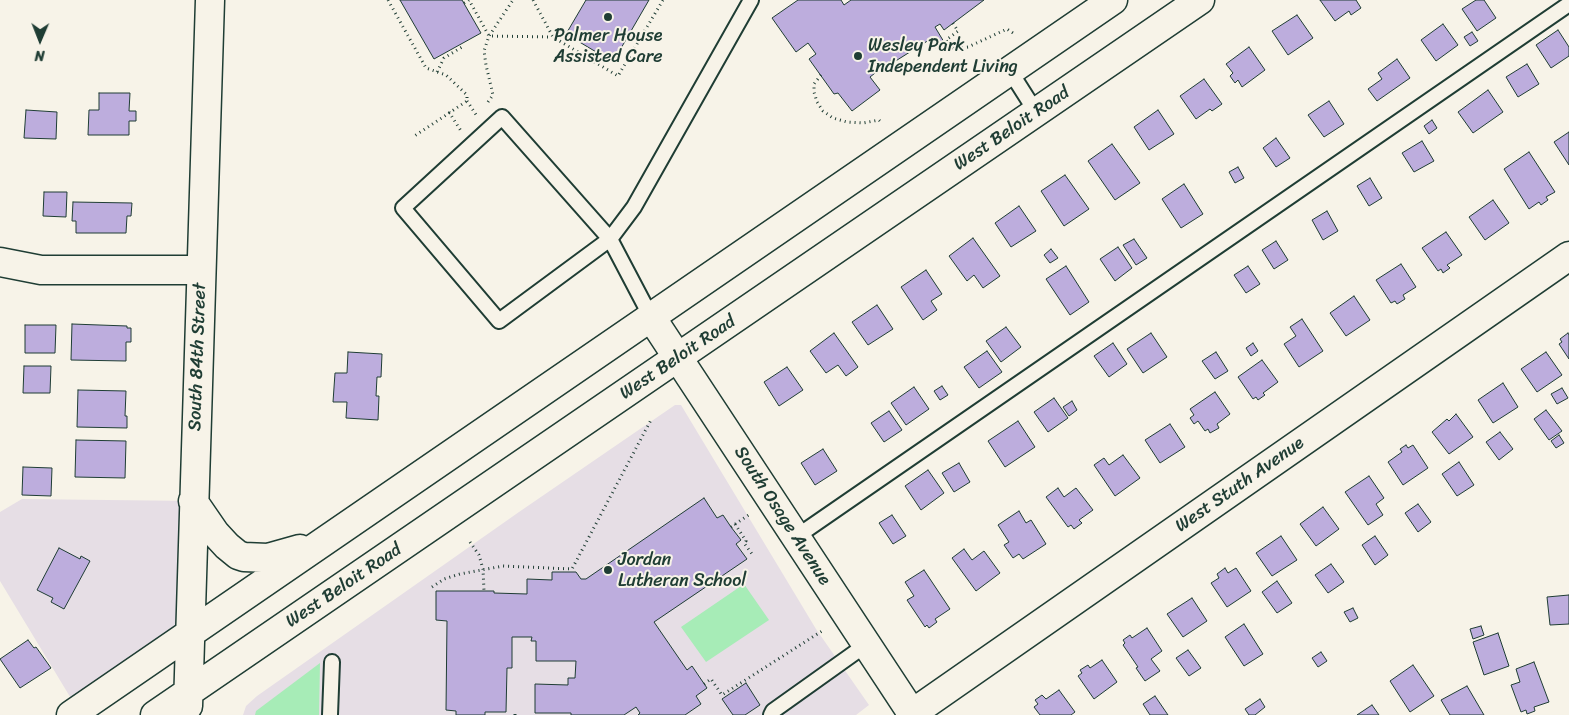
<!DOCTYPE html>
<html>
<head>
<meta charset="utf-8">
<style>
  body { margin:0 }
  #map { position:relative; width:1569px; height:715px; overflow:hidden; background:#f7f3e8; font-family:Sriracha,sans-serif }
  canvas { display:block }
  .north { position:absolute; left:15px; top:15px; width:50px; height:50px; -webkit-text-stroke:4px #f7f3e8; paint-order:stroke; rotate:181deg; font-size:14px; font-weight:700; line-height:20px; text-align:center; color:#1f3d34 }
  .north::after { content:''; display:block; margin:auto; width:18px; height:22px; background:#1f3d34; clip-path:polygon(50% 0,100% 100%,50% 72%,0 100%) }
</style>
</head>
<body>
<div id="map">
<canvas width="1569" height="715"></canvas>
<div class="north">N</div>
</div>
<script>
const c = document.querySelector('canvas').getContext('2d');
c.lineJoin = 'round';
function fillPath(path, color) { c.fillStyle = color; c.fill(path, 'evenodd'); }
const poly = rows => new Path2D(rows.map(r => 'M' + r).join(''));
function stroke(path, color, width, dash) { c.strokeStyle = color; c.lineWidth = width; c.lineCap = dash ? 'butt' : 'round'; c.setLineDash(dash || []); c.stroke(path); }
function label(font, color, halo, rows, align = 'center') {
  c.font = font + ' Sriracha,sans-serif'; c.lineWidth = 4; c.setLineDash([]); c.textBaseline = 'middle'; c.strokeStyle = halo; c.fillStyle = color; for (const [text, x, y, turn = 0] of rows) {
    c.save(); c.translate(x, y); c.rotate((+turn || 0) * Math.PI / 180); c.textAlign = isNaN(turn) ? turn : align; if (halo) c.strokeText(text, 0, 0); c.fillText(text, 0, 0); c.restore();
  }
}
fillPath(poly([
  [675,405,681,405,816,629,869,705,856,715,243,715,246,706,257,696,519,512],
  [22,499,193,501,190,633,78,710,0,581,0,512]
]), '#e6dee5');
fillPath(poly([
  [744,584,769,620,706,662,681,627],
  [320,663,319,715,255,715,256,711]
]), '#a7ecb7');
const building = poly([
  [400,0,462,0,481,33,434,59,400,0],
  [586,0,649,0,613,62,566,34,586,0],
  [798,0,841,0,844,5,851,0,984,0,944,30,940,24,935,27,944,42,935,48,929,40,894,62,892,60,870,77,880,90,852,111,838,93,834,94,809,59,816,54,808,43,796,52,772,18,798,0],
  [1320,0,1356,0,1361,8,1351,15,1349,11,1335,21,1320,0],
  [1476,0,1484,0,1496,18,1477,31,1462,9,1476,0],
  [1297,15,1313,38,1288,55,1272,31,1297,15],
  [1443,24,1458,45,1436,61,1421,40,1443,24],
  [1558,30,1569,47,1569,56,1551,68,1536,45,1558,30],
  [1472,32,1478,41,1470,46,1464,37,1472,32],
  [1249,47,1265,70,1242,87,1238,80,1235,83,1230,76,1233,73,1226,64,1249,47],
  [1397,59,1410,78,1377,101,1368,89,1382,79,1378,73,1397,59],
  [1527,64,1539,84,1518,97,1506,77,1527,64],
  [1204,79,1222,104,1212,111,1210,109,1196,119,1180,96,1204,79],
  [1488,90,1503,112,1473,133,1458,112,1488,90],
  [99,93,130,93,129,111,136,111,136,121,129,121,129,135,88,135,89,110,99,110,99,93],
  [1329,101,1344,124,1324,137,1308,115,1329,101],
  [26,110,57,112,56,139,24,138,26,110],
  [1158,110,1174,134,1149,150,1134,127,1158,110],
  [1432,120,1437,128,1429,134,1424,126,1432,120],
  [1569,132,1569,165,1554,142,1569,132],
  [1276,138,1290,158,1276,167,1263,148,1276,138],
  [1422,141,1434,161,1414,172,1402,153,1422,141],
  [1112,144,1140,183,1115,200,1088,161,1112,144],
  [1529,152,1555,192,1546,197,1548,200,1541,205,1539,202,1529,209,1504,169,1529,152],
  [1238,167,1244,178,1235,183,1229,172,1238,167],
  [1065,175,1089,209,1064,226,1041,191,1065,175],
  [1370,178,1382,198,1369,206,1357,186,1370,178],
  [1184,184,1203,214,1181,228,1162,199,1184,184],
  [44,192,67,192,66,217,43,216,44,192],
  [1493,200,1509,223,1485,240,1469,217,1493,200],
  [73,202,132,203,131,216,127,216,126,233,76,233,76,221,72,221,73,202],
  [1019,206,1036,231,1011,247,995,223,1019,206],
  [1327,211,1338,231,1323,240,1312,220,1327,211],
  [1446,232,1462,255,1447,265,1450,268,1443,273,1441,269,1438,271,1422,248,1446,232],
  [973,238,1000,276,983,288,974,275,967,281,949,256,973,238],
  [1134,239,1147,258,1136,265,1123,245,1134,239],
  [1276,241,1288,260,1274,269,1262,250,1276,241],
  [1118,247,1132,268,1115,281,1100,259,1118,247],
  [1051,249,1058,258,1050,263,1044,255,1051,249],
  [1401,264,1416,287,1403,295,1405,299,1397,304,1395,301,1391,303,1376,280,1401,264],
  [1066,266,1089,302,1070,315,1046,279,1066,266],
  [1248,266,1260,284,1246,293,1234,275,1248,266],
  [926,270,942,294,931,301,937,310,923,320,901,287,926,270],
  [1354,296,1370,320,1346,336,1330,313,1354,296],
  [877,305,893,329,868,345,852,322,877,305],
  [1302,319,1323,351,1299,367,1284,344,1296,336,1290,327,1302,319],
  [72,324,127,326,127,328,131,328,131,342,126,342,126,361,71,360,72,324],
  [25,325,56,325,55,353,25,353,25,325],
  [1006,327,1021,347,1001,362,986,341,1006,327],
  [834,333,858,367,846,376,838,365,826,373,810,351,834,333],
  [1151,333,1167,357,1143,373,1127,349,1151,333],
  [1568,333,1569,335,1569,359,1559,344,1562,342,1560,339,1568,333],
  [1113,343,1127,364,1109,377,1094,356,1113,343],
  [1253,343,1258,351,1251,356,1246,348,1253,343],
  [987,351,1002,372,979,388,964,367,987,351],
  [348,352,382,354,381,377,377,377,376,396,379,396,378,420,346,418,347,402,333,402,335,373,347,373,348,352],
  [1216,352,1228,371,1215,379,1202,361,1216,352],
  [1546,352,1562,375,1537,392,1521,369,1546,352],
  [1262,360,1278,382,1263,393,1265,395,1258,400,1256,397,1253,399,1238,377,1262,360],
  [24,366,51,366,50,393,23,393,24,366],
  [787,367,803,390,779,406,764,382,787,367],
  [1503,383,1518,407,1493,423,1478,400,1503,383],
  [942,386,948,395,940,400,934,391,942,386],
  [914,387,929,409,906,425,891,403,914,387],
  [1562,388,1568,398,1557,404,1551,394,1562,388],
  [78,390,126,391,125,416,127,416,127,428,77,427,78,390],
  [1215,392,1230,414,1217,424,1219,428,1210,433,1208,429,1205,431,1198,421,1194,424,1190,418,1194,415,1190,409,1215,392],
  [1054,398,1068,418,1048,432,1034,412,1054,398],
  [1072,401,1077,410,1069,416,1063,407,1072,401],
  [1546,410,1562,431,1549,440,1534,419,1546,410],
  [889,411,902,430,884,442,871,423,889,411],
  [1456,414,1473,437,1449,454,1432,432,1447,419,1449,421,1456,414],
  [1018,421,1035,447,1005,467,988,441,1018,421],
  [1170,424,1185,447,1160,463,1145,440,1170,424],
  [1500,432,1513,449,1499,460,1486,442,1500,432],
  [1559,435,1564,443,1556,448,1551,441,1559,435],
  [76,440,126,441,125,478,75,477,76,440],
  [1406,445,1408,448,1413,445,1428,468,1403,485,1388,462,1402,452,1400,449,1406,445],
  [823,449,837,471,815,485,801,463,823,449],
  [1123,455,1140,478,1115,496,1094,465,1104,458,1109,465,1123,455],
  [1459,462,1474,485,1457,496,1442,474,1459,462],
  [959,463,970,482,954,492,942,473,959,463],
  [23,467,52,468,51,496,22,495,23,467],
  [928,470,944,493,921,510,905,486,928,470],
  [1369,476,1384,498,1376,504,1383,515,1368,525,1345,492,1369,476],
  [1058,488,1064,497,1076,488,1093,510,1079,520,1082,523,1074,529,1071,525,1068,527,1046,497,1058,488],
  [704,498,717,518,723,515,731,527,741,540,736,544,747,559,654,622,687,670,692,666,707,688,696,696,701,704,685,715,638,715,640,713,636,707,624,715,571,715,571,713,535,713,535,684,568,685,568,678,575,678,576,661,536,661,536,641,531,641,532,637,512,637,512,668,507,668,506,712,485,712,485,715,456,715,456,711,446,710,447,621,436,620,436,591,494,591,494,593,527,594,527,579,552,580,552,572,576,572,581,579,586,579,704,498],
  [1418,504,1431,522,1418,532,1405,513,1418,504],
  [1323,507,1339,529,1316,546,1300,524,1323,507],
  [1019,511,1026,523,1031,520,1046,544,1023,559,1019,554,1013,558,1004,545,1009,542,998,525,1019,511],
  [892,515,906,536,893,544,879,523,892,515],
  [1281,536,1297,560,1272,576,1256,553,1281,536],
  [1375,536,1388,555,1375,565,1362,545,1375,536],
  [59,548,80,559,81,556,90,561,64,609,51,602,53,598,37,590,59,548],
  [964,549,972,560,984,551,1000,573,976,591,952,558,964,549],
  [1331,564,1344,582,1328,593,1315,575,1331,564],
  [1225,568,1228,573,1236,568,1251,591,1227,607,1211,583,1219,578,1217,574,1225,568],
  [924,570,950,609,935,619,937,622,929,628,927,625,925,627,907,600,914,596,905,582,924,570],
  [1277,581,1292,603,1277,613,1262,592,1277,581],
  [1569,595,1569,624,1550,625,1547,597,1569,595],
  [1192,598,1207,621,1183,637,1167,614,1192,598],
  [1353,608,1358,618,1350,622,1344,612,1353,608],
  [1244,624,1263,654,1244,666,1225,637,1244,624],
  [1481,626,1484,635,1473,639,1470,629,1481,626],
  [1147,628,1162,651,1151,659,1160,671,1145,681,1136,668,1138,667,1123,645,1125,643,1123,640,1130,635,1132,638,1147,628],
  [1498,633,1509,666,1484,675,1473,642,1498,633],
  [28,640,34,648,36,647,51,668,20,688,0,659,28,640],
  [1188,650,1201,668,1189,676,1176,658,1188,650],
  [1321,652,1327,661,1318,667,1312,658,1321,652],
  [1102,660,1117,682,1094,699,1078,676,1082,673,1080,670,1088,665,1090,668,1102,660],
  [1534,662,1549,702,1534,707,1535,711,1527,714,1526,710,1521,712,1511,685,1520,682,1516,669,1534,662],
  [1413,665,1434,696,1410,712,1390,681,1413,665],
  [746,683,760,705,745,715,733,715,722,699,746,683],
  [1467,686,1484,715,1450,715,1441,700,1467,686],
  [1059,690,1075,712,1071,715,1040,715,1034,707,1038,704,1035,700,1042,695,1046,699,1059,690],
  [1155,696,1168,715,1150,715,1143,704,1155,696],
  [1260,699,1265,707,1255,715,1249,715,1245,709,1260,699],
  [1372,705,1379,715,1357,715,1372,705]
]);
fillPath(building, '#bdaddd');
stroke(building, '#1f3d34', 1);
const lane = poly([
  [1010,71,1036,112],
  [651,317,610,239,502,117,403,208,499,321,610,239,634,207,751,0],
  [796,537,1569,4],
  [330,715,332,662],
  [771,715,773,711,867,644]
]);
const street = poly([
  [0,262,41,270,201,270],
  [651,317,913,715],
  [910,715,1569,256]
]);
const secondary = poly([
  [193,501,215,533,227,546,238,555,244,557,268,558,300,549],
  [188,706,210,0],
  [71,715,1113,0],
  [155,715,1200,0]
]);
stroke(lane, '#1f3d34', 18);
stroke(street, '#1f3d34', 31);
stroke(secondary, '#1f3d34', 31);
stroke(poly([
  [388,0,426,68,446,75,467,95,467,101,413,137],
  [533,0,553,37,618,76,663,0],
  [464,3,469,0,489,36,552,37],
  [953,23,958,31,946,40,949,46,955,49,968,47,1007,29,1013,33],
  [437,72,444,58,462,47,461,44],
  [821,75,814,84,814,92,817,102,823,111,833,118,847,122,863,123,879,120,882,123],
  [467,101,477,116],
  [488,102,493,95,486,65,484,51,489,36,513,0],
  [449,112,461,131],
  [735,524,746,541,744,543,752,554],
  [731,527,750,514],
  [470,542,479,555,483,569,484,591],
  [432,587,444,579,460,574,503,566,572,569,652,418],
  [704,684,711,679,722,695,822,631],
  [515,715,515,711]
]), '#1f3d34', 3, [1, 4]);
stroke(lane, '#f7f3e8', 14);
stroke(street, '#f7f3e8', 28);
stroke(secondary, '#f7f3e8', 28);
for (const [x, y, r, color] of [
  [608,17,5,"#1f3d34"],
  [858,56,5,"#1f3d34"],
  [608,570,5,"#1f3d34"]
]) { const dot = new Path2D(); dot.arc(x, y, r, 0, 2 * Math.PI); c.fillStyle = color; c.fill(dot); stroke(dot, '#f7f3e8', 2); }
label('18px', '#1f3d34', '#f7f3e8', [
  ["Palmer House",608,36,"center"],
  ["Assisted Care",608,57,"center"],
  ["Wesley Park",868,46],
  ["Independent Living",868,67],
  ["Jordan",618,560],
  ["Lutheran School",618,581]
], 'left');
label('18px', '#1f3d34', '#f7f3e8', [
  ["West Beloit Road",1012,129,-34],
  ["South 84th Street",198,357,-88],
  ["West Beloit Road",678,358,-34],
  ["West Stuth Avenue",1240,485,-35],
  ["South Osage Avenue",782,516,57],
  ["West Beloit Road",344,586,-34]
]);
</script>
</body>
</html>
